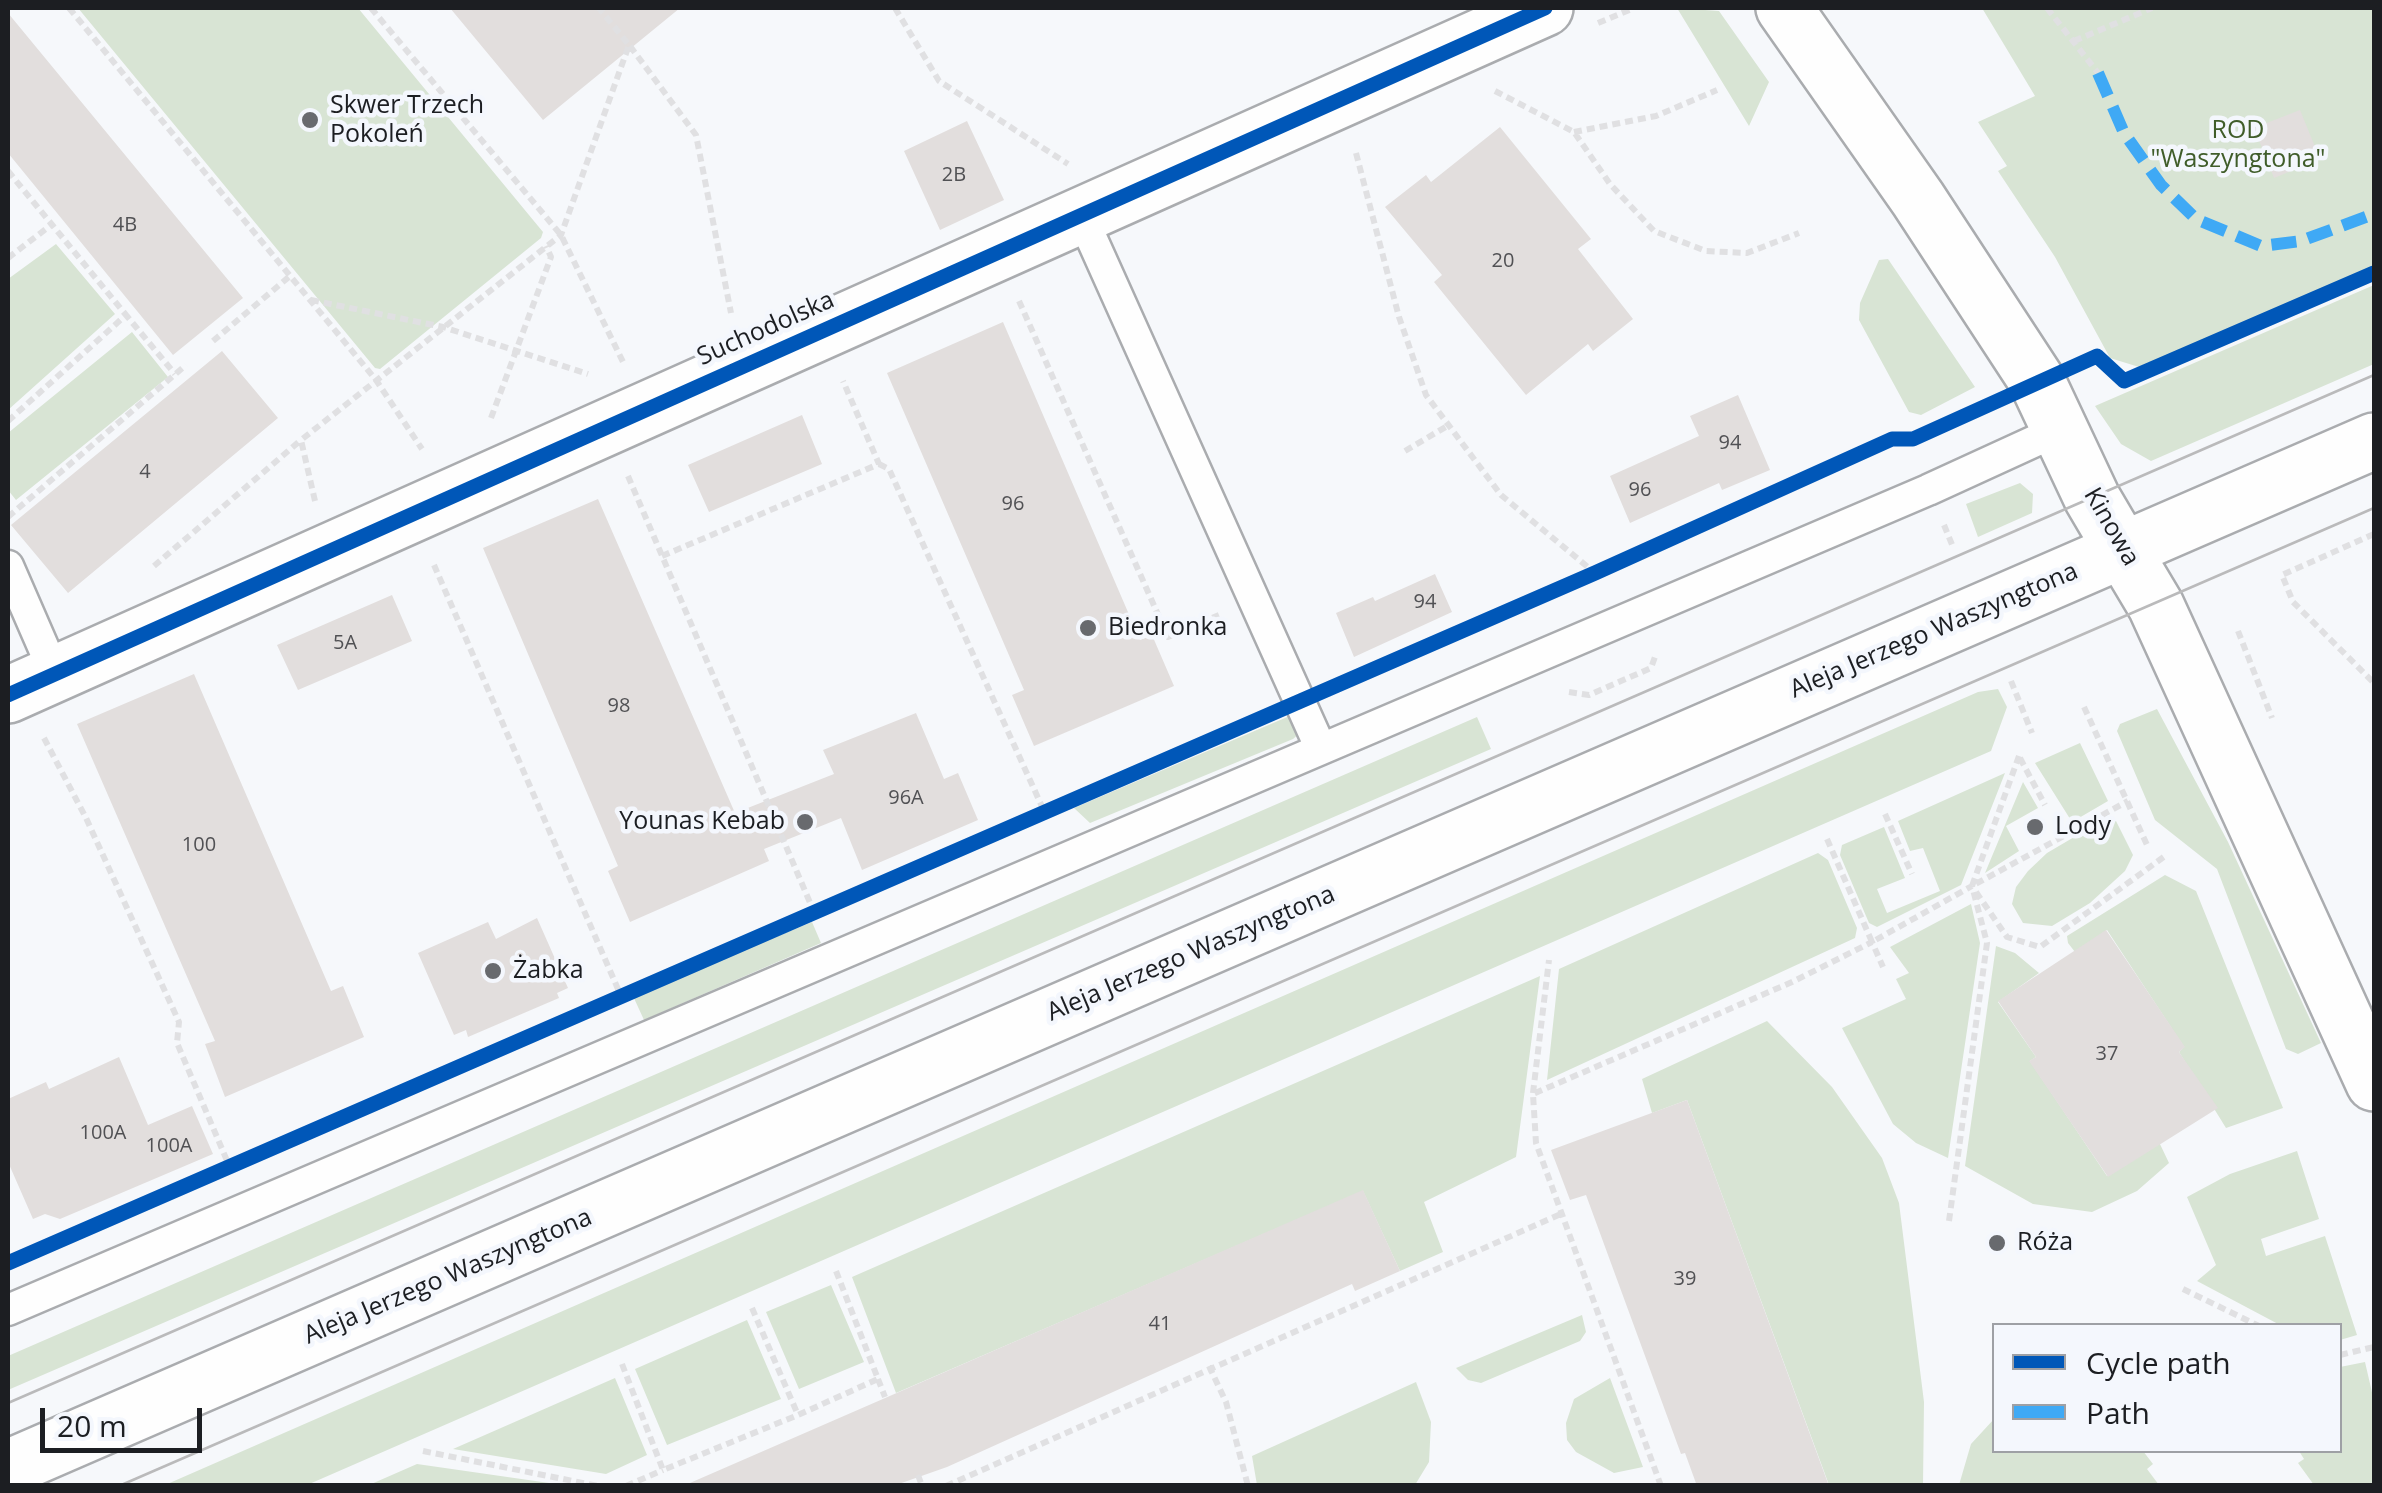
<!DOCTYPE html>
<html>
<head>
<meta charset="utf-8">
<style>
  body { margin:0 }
  #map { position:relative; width:2382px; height:1493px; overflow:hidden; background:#f6f8fb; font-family:"Open Sans",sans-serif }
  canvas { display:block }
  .frame { position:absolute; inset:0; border:10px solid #1c1e22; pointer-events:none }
  .legend { position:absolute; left:1992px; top:1323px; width:350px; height:130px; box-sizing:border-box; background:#f4f7fd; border:2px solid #9ea0a5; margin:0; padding:12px 18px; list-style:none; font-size:30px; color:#1c1e22 }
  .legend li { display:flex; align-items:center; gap:20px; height:50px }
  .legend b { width:50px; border:2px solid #9ea0a5 }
  .scale { position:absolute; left:40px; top:1408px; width:162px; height:45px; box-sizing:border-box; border:5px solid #1c1e22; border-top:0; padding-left:12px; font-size:30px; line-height:35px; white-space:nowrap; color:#1c1e22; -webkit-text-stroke:8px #f4f7fd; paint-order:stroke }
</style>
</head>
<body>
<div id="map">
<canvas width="2382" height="1493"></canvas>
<div class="frame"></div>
<ul class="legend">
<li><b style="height:12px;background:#0057b8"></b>Cycle path</li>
<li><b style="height:12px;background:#3fa9f5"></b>Path</li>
</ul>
<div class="scale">20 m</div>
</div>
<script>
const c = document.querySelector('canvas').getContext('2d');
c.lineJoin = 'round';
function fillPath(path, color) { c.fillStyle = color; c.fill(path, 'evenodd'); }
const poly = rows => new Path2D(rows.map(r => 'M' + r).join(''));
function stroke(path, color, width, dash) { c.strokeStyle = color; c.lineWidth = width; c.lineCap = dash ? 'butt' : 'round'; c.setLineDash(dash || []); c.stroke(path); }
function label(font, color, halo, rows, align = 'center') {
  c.font = font + ' "Open Sans",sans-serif'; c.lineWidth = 9; c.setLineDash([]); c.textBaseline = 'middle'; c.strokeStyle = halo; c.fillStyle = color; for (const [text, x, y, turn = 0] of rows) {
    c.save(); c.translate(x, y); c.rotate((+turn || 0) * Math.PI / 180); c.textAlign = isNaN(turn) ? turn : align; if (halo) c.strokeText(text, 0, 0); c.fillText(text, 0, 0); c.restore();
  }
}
fillPath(poly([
  [78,8,358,8,543,232,541,238,380,369,375,368],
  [1677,8,1719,11,1769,82,1749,126],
  [1982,8,2374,8,2374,266,2139,367,2110,358,2055,257,1998,171,2007,166,1978,122,2035,96],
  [56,244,115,314,8,410,8,279],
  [1888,259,1975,387,1921,415,1909,412,1859,320,1860,303,1879,260],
  [2374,285,2374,364,2151,461,2121,444,2095,406],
  [132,332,168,377,16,500,8,490,8,433],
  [2020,483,2033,494,2032,513,1978,537,1966,504],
  [1998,689,2007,707,1991,751,307,1485,165,1485,1978,692],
  [2157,709,2228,842,2321,1043,2298,1054,2286,1049,2217,869,2155,820,2117,731,2120,724],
  [1299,712,1300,733,1293,739,1090,823,1074,808],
  [1477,717,1491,749,8,1390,8,1356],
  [2080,743,2108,801,2072,822,2035,763],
  [2005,773,1961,885,1877,927,1869,923,1840,855,1842,845,1884,827,1905,878,1877,889,1887,913,1940,891,1923,848,1910,851,1898,821],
  [2023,782,2038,808,2006,826,2019,851,1985,873],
  [2116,821,2133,855,2125,871,2090,903,2052,926,2023,923,2012,904,2016,887,2028,871,2047,853,2098,823],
  [1818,853,1828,860,1857,928,1855,938,1547,1080,1559,969],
  [2165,875,2196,891,2283,1108,2226,1128,2179,1052,2184,1047,2107,930,2075,952,2068,943,2067,936],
  [1971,904,1980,943,1948,1158,1916,1143,1893,1124,1842,1028,1906,999,1896,979,1909,973,1890,947],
  [812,922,821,943,644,1020,633,996],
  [1996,946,2015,953,2039,973,1998,1002,2036,1057,2030,1061,2107,1176,2159,1142,2169,1163,2137,1191,2092,1212,2033,1204,1965,1166],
  [1540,976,1516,1157,1424,1202,1443,1252,1400,1271,1363,1191,896,1393,852,1277],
  [1767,1021,1832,1087,1882,1158,1899,1203,1924,1402,1923,1485,1829,1485,1687,1100,1652,1113,1642,1079],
  [2297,1151,2319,1219,2261,1239,2266,1256,2325,1236,2357,1335,2340,1340,2340,1326,2280,1325,2197,1281,2216,1265,2187,1197,2230,1174],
  [831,1285,864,1362,799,1389,766,1312],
  [1582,1315,1586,1332,1580,1341,1481,1383,1468,1380,1456,1368],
  [747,1320,781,1399,667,1445,635,1369],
  [2365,1362,2374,1401,2374,1485,2314,1485,2298,1463,2304,1459,2299,1451,2340,1450,2340,1367],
  [615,1378,647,1455,606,1474,453,1449],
  [1610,1378,1643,1467,1614,1473,1576,1452,1567,1440,1566,1423,1574,1399],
  [1416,1382,1431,1422,1429,1462,1415,1485,1257,1485,1252,1456],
  [1994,1419,1994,1450,2143,1451,2153,1464,2147,1469,2159,1485,1959,1485,1971,1444],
  [417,1464,563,1485,369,1485]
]), '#d8e4d4');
fillPath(poly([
  [450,8,680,8,543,120],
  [8,13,243,298,173,355,8,153],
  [2300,110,2320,159,2274,178,2254,128],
  [967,121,1004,200,940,230,904,151],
  [1500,127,1591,239,1578,249,1633,319,1593,351,1588,344,1526,395,1434,282,1442,275,1385,207,1426,175,1431,182],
  [1003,322,1140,640,1152,635,1174,686,1034,746,1012,695,1024,690,887,373],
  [222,351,278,418,68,593,11,525],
  [1738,395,1770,470,1722,490,1719,483,1630,523,1610,476,1699,436,1690,416],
  [802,415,822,464,709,512,688,465],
  [598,499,735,813,834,774,823,750,916,713,944,779,958,773,978,820,862,870,841,818,764,849,769,861,630,922,608,871,618,866,483,548],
  [1435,574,1452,612,1354,657,1336,613,1373,597,1375,601],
  [392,595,412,641,298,690,277,645],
  [194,674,331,991,343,986,364,1037,225,1097,205,1044,215,1041,77,724],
  [537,918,568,988,557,993,559,998,468,1037,466,1030,454,1035,418,953,488,922,496,939],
  [2106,930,2185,1047,2179,1052,2218,1108,2108,1177,2029,1061,2036,1057,1998,1001],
  [119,1057,148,1125,192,1106,213,1154,60,1219,45,1214,33,1219,8,1162,8,1099,46,1082,49,1089],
  [1687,1100,1829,1486,1697,1486,1685,1453,1681,1454,1586,1195,1570,1200,1551,1150],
  [1363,1190,1400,1271,1355,1291,1352,1284,947,1467,893,1486,683,1486]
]), '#e2dedd');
const service = poly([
  [1081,215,1321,749],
  [8,566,55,674],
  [8,1310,1928,490,2059,430]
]);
const minor = poly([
  [2122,549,2156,606,2374,1083],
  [8,695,1545,8]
]);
const tertiary = poly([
  [1784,8,1918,199,2037,381,2092,498,2122,549]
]);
const secondary = poly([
  [8,1468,2374,441]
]);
stroke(service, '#aaacaf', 35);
stroke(minor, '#aaacaf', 60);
stroke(tertiary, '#aaacaf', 60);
stroke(secondary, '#aaacaf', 60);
stroke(poly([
  [69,8,376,380,422,449],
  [371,8,561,235,624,364],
  [895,8,939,81,1068,164],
  [2047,8,2098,73],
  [1598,23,1634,8],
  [2074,41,2152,8],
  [630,46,696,135,731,313],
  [1495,91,1574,132,1610,184,1654,231,1706,251,1747,253,1799,233],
  [1574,132,1656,116,1717,90],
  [1356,153,1399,317,1426,395,1501,495,1595,573],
  [8,171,126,315],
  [8,258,51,225],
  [311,300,443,327,588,374],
  [1019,301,1168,637,1219,615],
  [213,341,290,276],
  [491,418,551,257,546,246],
  [8,421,126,315,175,374],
  [1405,451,1449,425],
  [879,464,889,469,1044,811],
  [628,476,814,912],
  [315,501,301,440,561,235,629,45,599,8],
  [8,517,186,365],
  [1944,525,1953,547],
  [2374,534,2282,575,2293,602,2374,683],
  [662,556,879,464,843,381],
  [434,565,621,996],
  [154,566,301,440],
  [2238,631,2272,718],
  [2011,681,2032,733],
  [1569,692,1589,695,1651,668,1656,654],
  [2084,707,2147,845],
  [44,738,86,818,179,1022,177,1043,228,1163],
  [2019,756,1972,886,2128,801],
  [2020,758,2045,805],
  [1885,814,1912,874],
  [1827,839,1872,942,1972,886],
  [1976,892,2007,937,2040,947,2165,856],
  [1533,1093,1549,960],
  [1949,1221,1987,943,1972,886],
  [2183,1289,2259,1326],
  [752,1308,798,1415,878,1379,836,1271],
  [2340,1355,2374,1347],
  [622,1364,663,1470,798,1415],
  [1209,1366,1226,1402,1248,1486],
  [878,1379,885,1397],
  [423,1451,598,1486],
  [918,1475,922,1486],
  [626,1486,663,1470],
  [946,1486,1561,1214],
  [1661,1486,1536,1143,1533,1094,1792,982,1872,942,1883,967]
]), '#e0e0e2', 6, [8, 5]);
stroke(service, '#fefefe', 30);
stroke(minor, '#fefefe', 55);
stroke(tertiary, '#fefefe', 55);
stroke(secondary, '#fefefe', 55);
stroke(poly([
  [8,1403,2374,375],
  [119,1486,2374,508]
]), '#bababb', 2.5);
stroke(poly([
  [2098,73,2124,133,2161,185,2196,219,2261,246,2301,241,2374,214]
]), '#3fa9f5', 12, [25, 12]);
stroke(poly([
  [8,695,1545,8],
  [8,1263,1595,573,1892,439,1913,439,2097,356,2124,381,2374,273]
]), '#0057b8', 15);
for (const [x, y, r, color] of [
  [310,120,10,"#686a6e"],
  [1088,628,10,"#686a6e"],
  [805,822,10,"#686a6e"],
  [2035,827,10,"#686a6e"],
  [493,971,10,"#686a6e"],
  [1997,1243,10,"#686a6e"]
]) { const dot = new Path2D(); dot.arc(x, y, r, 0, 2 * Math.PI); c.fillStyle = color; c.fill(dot); stroke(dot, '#f4f7fd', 4); }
label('20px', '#515154', null, [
  ["2B",954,175],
  ["4B",125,225],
  ["20",1503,261],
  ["94",1730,443],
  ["4",145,472],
  ["96",1640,490],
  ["96",1013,504],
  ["94",1425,602],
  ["5A",345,643],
  ["98",619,706],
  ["96A",906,798],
  ["100",199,845],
  ["37",2107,1054],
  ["100A",103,1133],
  ["100A",169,1146],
  ["39",1685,1279],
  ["41",1160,1324]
]);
label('25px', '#1c1e22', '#f4f7fd', [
  ["Skwer Trzech",330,106],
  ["Pokoleń",330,135],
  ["Biedronka",1108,628],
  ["Younas Kebab",785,822,"right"],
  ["Lody",2055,827],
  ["Żabka",513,971],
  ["Róża",2017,1243]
], 'left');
label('25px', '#405d2a', '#f4f7fd', [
  ["ROD",2238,131],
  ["\"Waszyngtona\"",2238,160]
]);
label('25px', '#1c1e22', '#f4f7fd', [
  ["Suchodolska",766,329,-24],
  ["Kinowa",2111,527,60],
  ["Aleja Jerzego Waszyngtona",1934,631,-23],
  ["Aleja Jerzego Waszyngtona",1191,954,-23],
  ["Aleja Jerzego Waszyngtona",448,1277,-23]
]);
</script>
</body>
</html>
